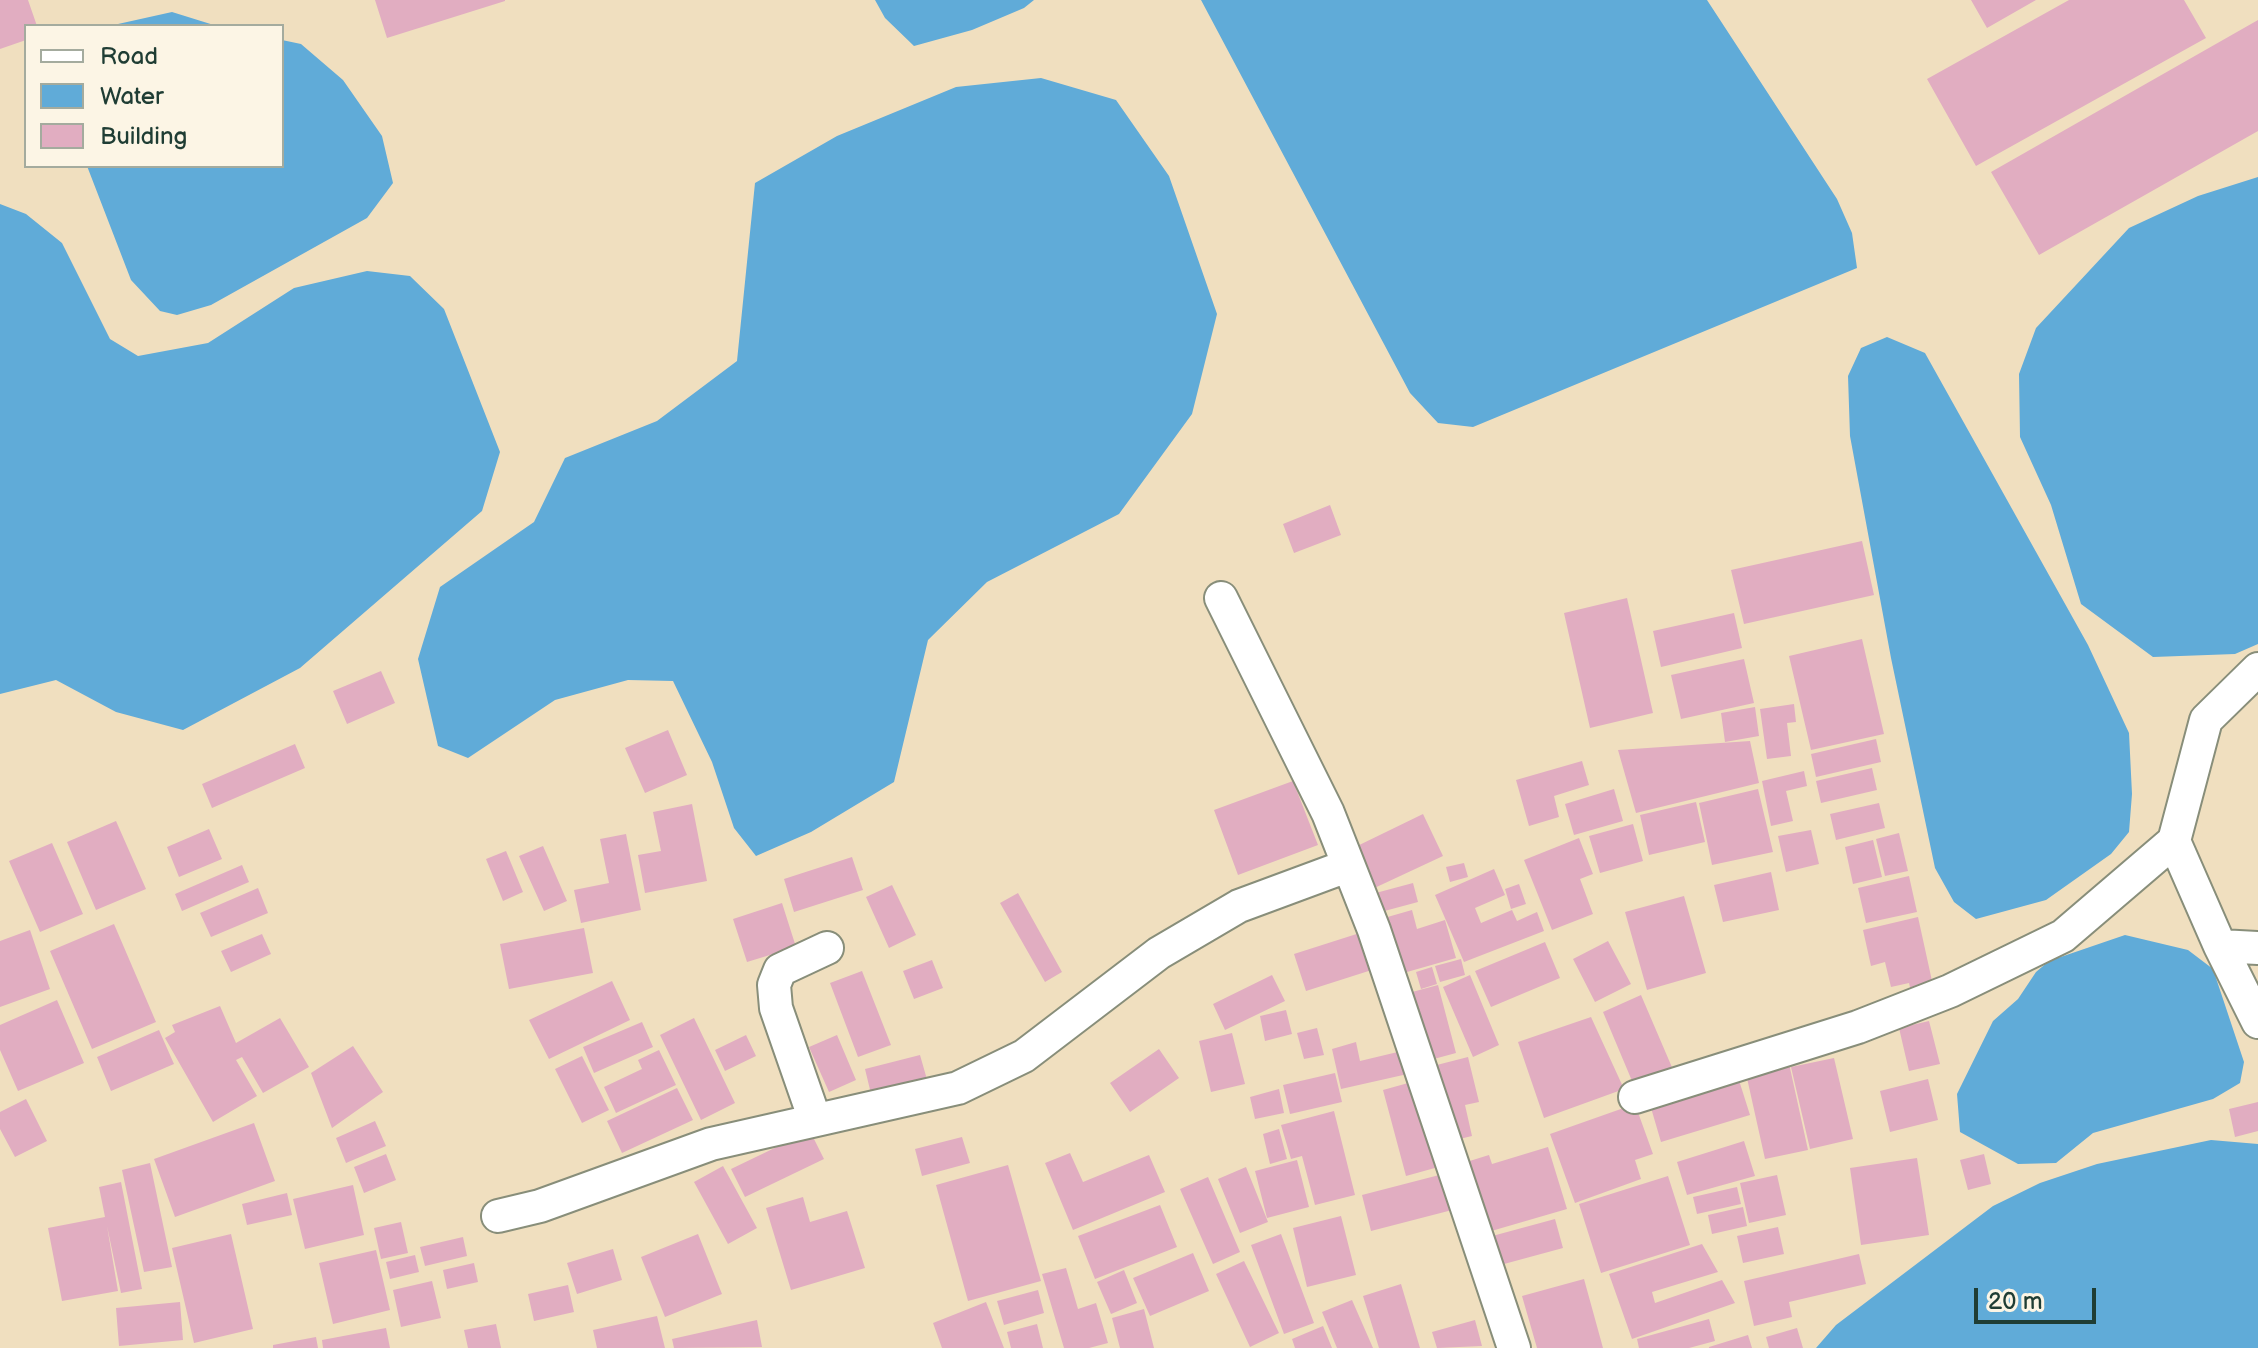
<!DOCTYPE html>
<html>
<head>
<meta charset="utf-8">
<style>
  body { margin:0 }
  #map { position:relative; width:2258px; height:1348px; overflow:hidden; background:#f0dfbf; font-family:"Balsamiq Sans",sans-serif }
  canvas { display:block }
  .legend { position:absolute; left:24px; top:24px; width:260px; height:144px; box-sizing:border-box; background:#fcf5e5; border:2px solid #a4ab9e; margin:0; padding:10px 14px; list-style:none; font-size:24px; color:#1f3d34 }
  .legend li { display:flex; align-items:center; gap:16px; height:40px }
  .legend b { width:40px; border:2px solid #a4ab9e }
  .scale { position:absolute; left:1974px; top:1288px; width:122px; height:36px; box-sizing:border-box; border:4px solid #1f3d34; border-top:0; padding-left:10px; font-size:24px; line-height:28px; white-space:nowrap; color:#1f3d34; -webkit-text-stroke:6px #fcf5e5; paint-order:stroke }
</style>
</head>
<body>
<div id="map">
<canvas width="2258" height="1348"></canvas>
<ul class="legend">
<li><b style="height:10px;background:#fff"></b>Road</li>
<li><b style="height:22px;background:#60abd8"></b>Water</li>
<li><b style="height:22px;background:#e1adc1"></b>Building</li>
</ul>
<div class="scale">20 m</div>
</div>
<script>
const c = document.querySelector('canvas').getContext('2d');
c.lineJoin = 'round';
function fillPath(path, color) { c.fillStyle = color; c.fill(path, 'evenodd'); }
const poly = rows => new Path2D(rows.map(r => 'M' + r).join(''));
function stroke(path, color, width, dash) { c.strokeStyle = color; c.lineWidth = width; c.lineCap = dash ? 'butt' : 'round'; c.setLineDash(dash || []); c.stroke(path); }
fillPath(poly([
  [875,0,1034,0,1024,8,972,30,914,46,885,18],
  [1201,0,1707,0,1837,199,1852,233,1857,268,1473,427,1438,423,1410,393],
  [172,12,217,26,109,26],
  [282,40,301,44,343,80,382,136,393,183,367,218,211,305,177,315,160,311,131,280,87,166,282,166],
  [1041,78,1116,100,1169,176,1217,314,1192,414,1119,514,987,582,928,640,894,782,811,832,756,856,734,828,712,762,673,681,628,680,555,700,468,758,438,746,418,659,440,587,534,522,565,458,657,421,737,361,755,183,837,136,956,87],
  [2258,177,2258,644,2235,654,2153,657,2081,604,2051,505,2020,437,2019,374,2036,328,2129,228,2198,196],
  [0,204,26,214,62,243,110,339,138,356,208,343,294,288,367,271,410,276,444,309,500,452,482,511,300,668,183,730,116,712,56,680,0,694],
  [1887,337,1925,353,2088,645,2129,733,2132,794,2129,832,2111,854,2046,900,1976,919,1954,902,1935,868,1891,658,1850,436,1848,376,1861,348],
  [2125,935,2188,950,2213,969,2244,1062,2240,1083,2213,1099,2093,1133,2056,1163,2018,1164,1960,1132,1957,1094,1993,1021,2018,999,2036,972,2049,961],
  [2211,1140,2258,1144,2258,1348,1816,1348,1836,1325,1993,1206,2040,1183,2097,1164]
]), '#60abd8');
fillPath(poly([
  [0,0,28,0,37,26,26,26,26,40,0,49],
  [375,0,505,0,505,1,387,38],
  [1971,0,2036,0,1987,28],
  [2069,0,2184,0,2206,38,1976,166,1927,79],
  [2258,20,2258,131,2039,255,1991,172],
  [1330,505,1341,535,1294,553,1283,524],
  [1862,541,1874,595,1744,624,1731,570],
  [1627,598,1653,713,1590,728,1564,613],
  [1734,613,1742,648,1661,667,1653,631],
  [1862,639,1884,734,1811,750,1789,656],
  [1744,659,1754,703,1681,719,1671,675],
  [381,671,395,703,347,724,333,691],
  [1794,704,1796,722,1787,723,1791,756,1767,759,1760,709],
  [1755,707,1759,736,1725,742,1721,713],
  [668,730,687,775,645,793,625,748],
  [1876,739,1881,762,1816,777,1811,754],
  [1750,741,1759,783,1636,813,1618,750],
  [295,744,305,768,212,808,202,784],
  [1582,761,1589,785,1554,796,1559,817,1529,826,1516,780],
  [1872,768,1877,790,1821,803,1816,781],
  [1804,771,1807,786,1786,791,1793,821,1771,826,1762,781],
  [1293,781,1318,845,1238,875,1214,810],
  [1614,789,1623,821,1574,835,1565,804],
  [1758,789,1773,852,1712,865,1699,803],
  [1696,802,1705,842,1649,855,1640,815],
  [1879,803,1885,828,1836,840,1830,814],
  [692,804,707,881,645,893,638,855,661,851,653,812],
  [1423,814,1443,856,1368,891,1349,850],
  [116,821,146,889,96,910,67,842],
  [1633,824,1643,861,1600,873,1589,836],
  [209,829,222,859,179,877,167,847],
  [1811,830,1819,864,1786,872,1778,836],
  [1899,833,1908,871,1885,876,1876,839],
  [626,834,641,910,581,923,574,890,609,883,600,839],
  [1579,838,1593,874,1580,879,1593,914,1552,930,1524,860],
  [1873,840,1882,877,1853,884,1845,847],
  [52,843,83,914,40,932,9,861],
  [543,846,567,901,544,911,519,856],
  [506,851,523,892,503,901,486,859],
  [852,857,863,890,794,912,784,879],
  [1464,863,1468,877,1450,882,1446,867],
  [242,865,249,882,182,911,175,894],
  [1494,869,1505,895,1475,908,1481,923,1512,910,1517,921,1537,912,1544,931,1464,962,1435,895],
  [1771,872,1779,910,1723,922,1714,885],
  [1909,876,1917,912,1866,923,1858,888],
  [1413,883,1418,902,1377,913,1372,894],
  [1519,884,1526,904,1511,909,1505,889],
  [892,885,916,935,889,948,866,897],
  [258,888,268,913,211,937,200,913],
  [1018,893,1062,972,1045,982,1000,903],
  [1684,896,1706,973,1647,990,1625,912],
  [782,903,796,947,747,962,733,919],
  [1412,910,1417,929,1445,920,1456,958,1393,976,1377,920],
  [1918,917,1934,990,1912,996,1909,983,1891,987,1885,962,1871,966,1863,930],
  [114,924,156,1022,92,1049,50,951],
  [584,928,593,973,509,989,500,944],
  [30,930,50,989,0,1007,0,941],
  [1366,931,1378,968,1306,991,1294,954],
  [262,934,271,954,231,972,221,951],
  [1608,941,1631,984,1595,1002,1573,959],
  [1545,942,1560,978,1491,1007,1475,971],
  [1461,959,1465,975,1440,982,1435,966],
  [932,960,943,988,914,999,903,971],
  [1432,967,1437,984,1421,989,1416,972],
  [862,971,891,1045,858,1057,830,983],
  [1272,975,1285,1001,1225,1030,1213,1004],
  [1470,975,1499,1045,1473,1057,1443,987],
  [612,981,630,1020,549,1059,529,1020],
  [1438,985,1456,1053,1419,1063,1401,995],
  [1641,995,1674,1072,1635,1088,1603,1012],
  [57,1000,84,1063,18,1091,0,1050,0,1025],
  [220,1006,236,1043,280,1018,309,1067,263,1093,242,1057,236,1060,257,1096,213,1122,165,1038,175,1032,172,1025],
  [1286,1010,1292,1034,1265,1041,1260,1016],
  [1591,1017,1624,1089,1544,1118,1518,1042],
  [694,1018,735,1103,701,1120,660,1035],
  [1929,1021,1940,1064,1909,1071,1899,1028],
  [642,1022,653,1047,594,1073,583,1047],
  [1317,1028,1324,1055,1304,1059,1297,1033],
  [159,1030,174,1064,111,1091,97,1057],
  [1232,1033,1245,1084,1211,1092,1199,1041],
  [746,1035,756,1056,725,1071,715,1050],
  [837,1035,856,1080,829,1092,809,1047],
  [1356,1042,1360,1061,1406,1050,1412,1073,1341,1089,1332,1049],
  [353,1046,383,1092,332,1128,311,1073],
  [1159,1049,1179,1078,1130,1112,1110,1083],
  [659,1050,676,1085,616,1113,604,1087,642,1069,638,1060],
  [920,1055,928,1083,872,1098,865,1069],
  [582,1056,609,1110,582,1123,555,1069],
  [1468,1057,1479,1102,1465,1105,1472,1136,1447,1142,1429,1067],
  [1834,1058,1853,1139,1810,1149,1791,1067],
  [1788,1059,1808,1150,1765,1159,1745,1069],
  [1335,1073,1342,1102,1290,1114,1283,1085],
  [1737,1074,1750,1115,1661,1142,1649,1101],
  [1928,1079,1938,1120,1890,1132,1880,1091],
  [1419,1080,1442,1166,1406,1176,1383,1090],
  [677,1088,693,1120,622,1153,607,1121],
  [1279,1089,1284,1113,1255,1119,1250,1097],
  [26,1099,47,1141,15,1157,0,1129,0,1112],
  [2258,1102,2258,1131,2235,1137,2229,1109],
  [1635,1104,1653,1154,1635,1160,1641,1179,1575,1203,1550,1134],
  [1334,1111,1355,1195,1315,1205,1302,1156,1291,1159,1281,1125],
  [375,1121,386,1146,346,1163,336,1138],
  [254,1123,275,1181,175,1217,154,1159],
  [1279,1129,1287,1159,1270,1164,1263,1134],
  [810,1131,824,1159,745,1197,731,1169],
  [962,1137,970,1163,922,1176,915,1149],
  [1744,1141,1755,1176,1687,1195,1677,1162],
  [1548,1147,1567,1209,1481,1234,1460,1164,1489,1155,1492,1164],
  [1070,1153,1083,1182,1149,1155,1165,1192,1073,1230,1045,1163],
  [386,1154,396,1180,364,1193,354,1167],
  [1984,1154,1991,1184,1968,1190,1960,1160],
  [1917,1158,1929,1235,1861,1245,1850,1168],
  [1297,1160,1309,1207,1267,1218,1255,1171],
  [150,1163,172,1267,144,1272,122,1170],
  [1008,1165,1041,1281,968,1301,936,1185],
  [723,1166,757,1228,728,1244,694,1182],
  [1246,1167,1268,1222,1240,1233,1218,1179],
  [1447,1173,1456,1209,1371,1231,1362,1195],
  [1777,1175,1786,1215,1749,1223,1740,1183],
  [1668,1176,1690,1245,1601,1273,1579,1204],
  [1208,1177,1240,1252,1213,1264,1180,1189],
  [121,1182,142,1289,121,1293,107,1226,118,1291,62,1301,48,1228,105,1217,99,1187],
  [353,1185,364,1235,305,1249,293,1199],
  [1737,1187,1741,1204,1697,1214,1693,1197],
  [287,1193,292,1215,247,1225,242,1204],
  [803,1197,810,1222,847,1211,865,1268,791,1290,766,1208],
  [1160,1205,1177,1247,1095,1279,1078,1236],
  [1743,1207,1747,1226,1712,1234,1708,1215],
  [1341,1216,1356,1275,1307,1287,1293,1228],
  [1555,1219,1563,1248,1493,1267,1485,1238],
  [401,1222,408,1253,381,1259,374,1228],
  [1778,1227,1784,1254,1743,1263,1737,1236],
  [231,1234,253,1329,194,1343,172,1248],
  [698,1234,722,1294,665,1317,641,1257],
  [1281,1234,1314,1323,1284,1334,1251,1245],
  [463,1237,467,1256,425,1266,420,1247],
  [1702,1244,1718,1272,1652,1292,1655,1303,1722,1280,1735,1303,1632,1339,1609,1274],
  [613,1249,622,1280,577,1294,567,1263],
  [376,1250,390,1310,333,1324,319,1263],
  [1193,1253,1209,1291,1150,1316,1133,1278],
  [1859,1254,1866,1284,1789,1302,1792,1317,1754,1326,1744,1281],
  [415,1255,419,1272,390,1279,386,1262],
  [1244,1261,1279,1333,1250,1347,1216,1274],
  [474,1263,478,1282,447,1289,443,1270],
  [1066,1268,1078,1309,1096,1303,1108,1343,1089,1348,1064,1348,1042,1274],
  [1124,1270,1137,1303,1111,1314,1097,1282],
  [1584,1279,1603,1348,1537,1348,1522,1296],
  [432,1281,441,1318,401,1327,393,1290],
  [1401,1284,1420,1348,1379,1348,1363,1296],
  [568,1285,574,1312,534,1321,528,1294],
  [1038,1290,1044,1313,1004,1325,997,1301],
  [1352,1300,1373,1348,1337,1348,1322,1312],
  [180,1302,183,1340,119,1346,116,1308],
  [986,1302,1004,1348,942,1348,933,1323],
  [1144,1309,1154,1348,1120,1348,1112,1318],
  [657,1316,665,1348,597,1348,593,1330],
  [1709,1319,1715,1341,1689,1348,1639,1348,1637,1339],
  [757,1320,762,1347,674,1348,672,1339],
  [1475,1320,1482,1346,1437,1348,1432,1332],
  [496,1324,501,1348,468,1348,464,1330],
  [1037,1324,1043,1348,1011,1348,1007,1332],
  [1323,1326,1332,1348,1295,1348,1292,1339],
  [386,1328,390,1348,323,1348,322,1340],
  [1797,1328,1803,1348,1769,1348,1766,1337],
  [1748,1335,1752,1348,1709,1348,1709,1347],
  [316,1337,318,1348,273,1348,273,1345]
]), '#e1adc1');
const street = poly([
  [1221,598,1328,813,1374,930,1514,1348],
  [2174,841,2220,946],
  [2258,948,2220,946,2258,1022],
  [1635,1097,1858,1027,1950,991,2063,936,2174,841,2206,720,2258,669],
  [815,1120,776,1008,774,985,780,970,827,948],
  [498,1216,540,1206,711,1144,958,1088,1024,1056,1159,953,1239,906,1347,866]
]);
stroke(street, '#888e7a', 36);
stroke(street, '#fff', 32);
</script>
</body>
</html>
